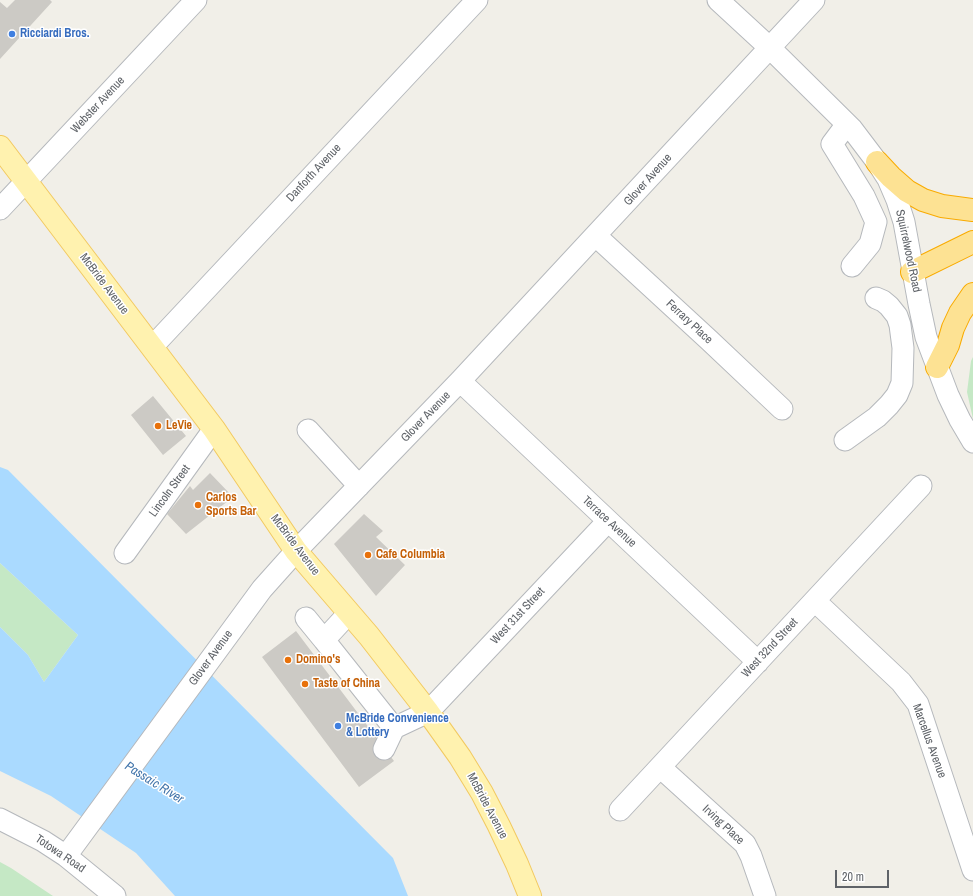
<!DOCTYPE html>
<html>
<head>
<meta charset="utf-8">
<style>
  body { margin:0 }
  #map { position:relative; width:973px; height:896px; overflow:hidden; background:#f1efe8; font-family:"Archivo Narrow",sans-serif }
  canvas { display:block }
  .scale { position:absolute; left:835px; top:870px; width:54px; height:18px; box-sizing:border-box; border:2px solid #5f6368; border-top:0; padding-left:5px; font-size:12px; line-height:14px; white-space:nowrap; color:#5f6368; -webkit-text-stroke:3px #fff; paint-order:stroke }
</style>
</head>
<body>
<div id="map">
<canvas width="973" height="896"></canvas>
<div class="scale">20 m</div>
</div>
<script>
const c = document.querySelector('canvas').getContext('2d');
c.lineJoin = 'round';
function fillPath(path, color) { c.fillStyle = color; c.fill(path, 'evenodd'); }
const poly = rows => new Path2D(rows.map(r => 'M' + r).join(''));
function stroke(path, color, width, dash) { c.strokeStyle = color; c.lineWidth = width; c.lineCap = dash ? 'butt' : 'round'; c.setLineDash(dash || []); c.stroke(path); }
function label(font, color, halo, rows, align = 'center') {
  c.font = font + ' "Archivo Narrow",sans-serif'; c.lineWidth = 3; c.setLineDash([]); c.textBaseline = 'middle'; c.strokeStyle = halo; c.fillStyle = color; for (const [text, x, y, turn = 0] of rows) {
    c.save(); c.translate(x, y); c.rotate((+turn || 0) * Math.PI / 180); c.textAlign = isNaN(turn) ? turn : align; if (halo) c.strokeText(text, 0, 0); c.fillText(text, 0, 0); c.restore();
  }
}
fillPath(poly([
  [973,357,973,419,967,392,971,361],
  [0,563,78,635,44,682,28,655,0,627],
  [0,862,11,868,53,896,0,896]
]), '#c5e8c5');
fillPath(poly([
  [0,467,8,470,393,858,408,896,175,896,136,853,51,796,0,771,0,627,28,655,44,682,78,635,0,563]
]), '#aadaff');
fillPath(poly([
  [15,0,50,0,52,2,0,59,0,2,7,8],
  [153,396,186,436,163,455,131,415],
  [210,473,233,497,186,534,167,514,190,486,193,490],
  [364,514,383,531,376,537,405,565,376,596,334,544],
  [296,631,394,761,359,787,262,657]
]), '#cccac5');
const minor = poly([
  [718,0,770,48,852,129,877,162,888,179,897,200,904,222,919,304,926,337,948,395,960,420,973,442],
  [847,124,832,144,864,196,876,222,870,244,852,266],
  [0,209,196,0],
  [596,236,709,340,782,409],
  [152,347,477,0],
  [460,381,758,662],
  [308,430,359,486],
  [845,440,877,417,889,405,897,395,902,383,903,348,900,325,897,316,889,306,883,301,876,298],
  [125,553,214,429],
  [815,601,901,682,918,704,973,870],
  [349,613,324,640,394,728,428,712,608,521],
  [306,618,324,640],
  [384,749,394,728],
  [660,767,745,844,751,856,765,896],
  [620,810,921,486],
  [0,819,43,841,66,856,115,896],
  [66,856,262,589,296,551,460,381,814,0]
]);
const major = poly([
  [0,147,214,429,296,551,369,636,428,712,460,757,482,793,499,826,517,864,530,896]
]);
const highway = poly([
  [877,162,891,177,907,191,923,200,942,206,973,210],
  [912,272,973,242],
  [937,367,948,345,953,328,960,313,973,294]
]);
stroke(minor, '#b5b8bc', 23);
stroke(major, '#f2c960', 24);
stroke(highway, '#f9ab00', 24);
stroke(minor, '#fff', 21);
stroke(major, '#fff2af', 22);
stroke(highway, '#fde293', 22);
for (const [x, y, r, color] of [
  [12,34,4,"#3f7fe0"],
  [158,426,4,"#e8710a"],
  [198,505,4,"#e8710a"],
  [368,555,4,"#e8710a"],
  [288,660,4,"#e8710a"],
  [305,684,4,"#e8710a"],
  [338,726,4,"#3f7fe0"]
]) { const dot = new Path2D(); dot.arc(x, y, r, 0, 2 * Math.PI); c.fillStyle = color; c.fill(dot); stroke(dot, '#fff', 1.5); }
label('bold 12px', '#366cbe', '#fff', [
  ["Ricciardi Bros.",20,34],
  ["McBride Convenience",346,719],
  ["& Lottery",346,733]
], 'left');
label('12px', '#5f6368', '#fff', [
  ["Webster Avenue",98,105,-47],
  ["Danforth Avenue",314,173,-47],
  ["Glover Avenue",648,180,-48],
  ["Squirrelwood Road",908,251,78],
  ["McBride Avenue",104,284,53],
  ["Ferrary Place",689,322,43],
  ["Glover Avenue",426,417,-46],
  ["Lincoln Street",170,491,-54],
  ["Terrace Avenue",609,522,43],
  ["McBride Avenue",295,545,53],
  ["West 31st Street",518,616,-47],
  ["West 32nd Street",770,648,-47],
  ["Glover Avenue",211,658,-54],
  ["Marcellus Avenue",929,741,70],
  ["McBride Avenue",487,806,62],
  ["Irving Place",723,825,43],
  ["Totowa Road",60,854,34]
]);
label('bold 12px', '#c56008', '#fff', [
  ["LeVie",166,426],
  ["Carlos",206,498],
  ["Sports Bar",206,512],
  ["Cafe Columbia",376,555],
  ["Domino's",296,660],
  ["Taste of China",313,684]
], 'left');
label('italic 13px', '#4174aa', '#fff', [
  ["Passaic River",154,783,32]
]);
</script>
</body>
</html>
